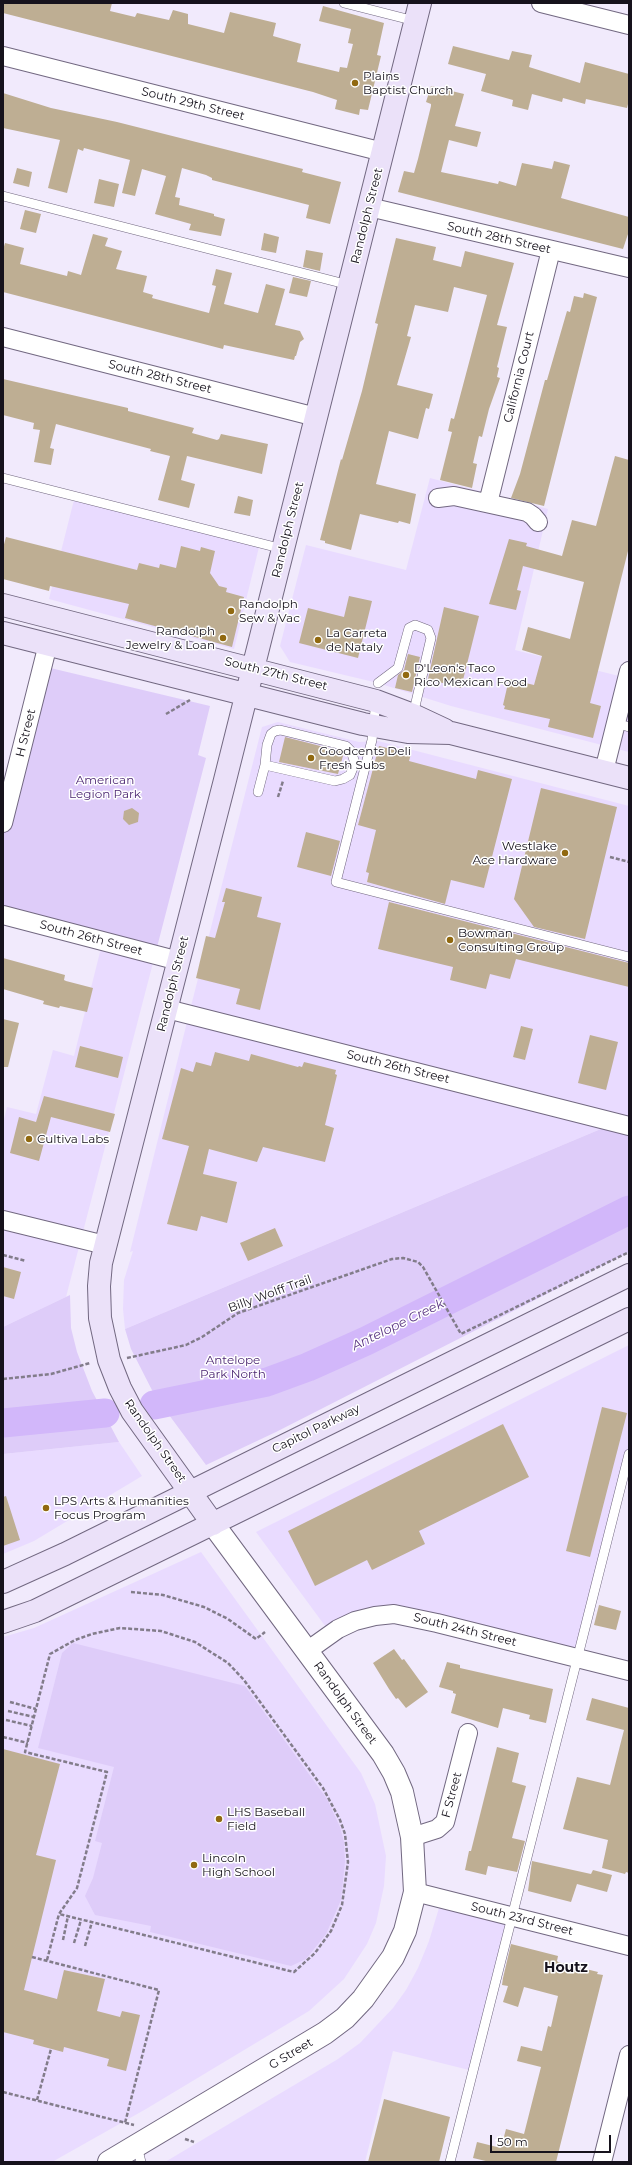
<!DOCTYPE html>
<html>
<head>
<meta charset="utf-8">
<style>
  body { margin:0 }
  #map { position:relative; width:632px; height:2165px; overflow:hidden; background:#f1eafc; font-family:Montserrat,sans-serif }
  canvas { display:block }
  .frame { position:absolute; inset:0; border:4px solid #16121c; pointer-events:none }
  .scale { position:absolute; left:490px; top:2135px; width:121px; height:18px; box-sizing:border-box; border:2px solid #16121c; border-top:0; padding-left:5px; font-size:12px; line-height:14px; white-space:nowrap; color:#16121c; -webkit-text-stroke:3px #fff; paint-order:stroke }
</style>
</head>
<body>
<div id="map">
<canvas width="632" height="2165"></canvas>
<div class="frame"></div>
<div class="scale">50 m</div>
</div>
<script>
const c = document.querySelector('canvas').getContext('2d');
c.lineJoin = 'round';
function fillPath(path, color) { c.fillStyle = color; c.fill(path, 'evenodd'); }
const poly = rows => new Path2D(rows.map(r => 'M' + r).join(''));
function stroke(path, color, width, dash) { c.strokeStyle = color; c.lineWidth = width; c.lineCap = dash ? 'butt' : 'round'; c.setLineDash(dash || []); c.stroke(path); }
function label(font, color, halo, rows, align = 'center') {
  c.font = font + ' Montserrat,sans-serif'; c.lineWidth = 3; c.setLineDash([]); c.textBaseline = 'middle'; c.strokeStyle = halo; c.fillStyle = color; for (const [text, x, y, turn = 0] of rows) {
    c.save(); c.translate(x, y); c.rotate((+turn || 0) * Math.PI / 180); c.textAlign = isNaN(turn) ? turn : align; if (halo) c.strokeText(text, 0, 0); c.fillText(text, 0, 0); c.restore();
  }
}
fillPath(poly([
  [430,478,548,509,515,650,627,678,629,671,629,752,451,706,378,683,290,662,280,646,306,545,406,570],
  [75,496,260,543,234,649,49,599],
  [278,722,359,742,378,741,629,806,629,1126,615,1123,125,1329,123,1309,124,1280,133,1251,130,1252,189,1014,262,727],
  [103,940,155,955,66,1297,3,1327,3,1123,7,1107,36,1114,53,1050,74,1056],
  [629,1345,629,1454,578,1659,411,1617,331,1634,256,1532],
  [119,1442,142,1476,34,1541,3,1554,3,1454],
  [201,1552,361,1773,375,1804,386,1856,384,1886,376,1923,367,1944,344,1979,309,2011,146,2109,52,2162,3,2162,3,1637,34,1628],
  [442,1898,513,1916,473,2071,393,2051,365,2162,165,2162,338,2059,360,2043,393,2008,406,1990,418,1968,429,1941]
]), '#e9dbff');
fillPath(poly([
  [42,666,210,706,198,755,206,758,155,955,3,915,3,823],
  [615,1123,629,1126,629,1252,276,1432,206,1465,155,1396,131,1349,125,1329],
  [70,1295,71,1328,77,1352,92,1391,119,1442,3,1454,3,1327],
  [73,1643,245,1686,327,1799,340,1827,344,1842,345,1862,341,1900,326,1934,306,1959,291,1966,150,1932,151,1926,95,1915,85,1896,93,1878,102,1843,95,1841,114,1767,38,1748,62,1653]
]), '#deccf9');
stroke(poly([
  [154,1405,267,1382,308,1367,366,1341,629,1210],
  [3,1423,105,1413]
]), '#d2b7fa', 29);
fillPath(poly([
  [3,3,112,3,110,11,135,17,137,13,169,20,173,10,188,14,188,24,224,33,230,12,276,23,273,36,301,44,297,62,339,72,340,67,347,68,353,44,348,43,351,29,319,21,323,6,384,23,377,55,381,56,368,110,360,109,359,115,335,109,337,100,313,92,3,13],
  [453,46,509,60,512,51,532,55,529,67,580,83,585,62,629,74,629,100,627,108,586,99,585,104,563,98,562,102,532,94,528,110,512,106,513,100,481,91,486,74,448,64],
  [431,86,464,94,455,126,481,132,477,147,449,140,441,172,498,184,499,181,516,186,522,163,552,169,554,161,570,165,561,198,629,217,629,231,623,249,398,192,404,171,414,173,418,159,431,106,431,104,426,102],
  [3,93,51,108,117,122,303,169,302,172,341,182,330,224,306,218,309,205,212,180,212,178,206,175,182,168,175,197,180,198,179,205,214,214,214,216,225,219,221,236,189,230,191,224,155,214,166,176,142,169,135,196,122,193,130,160,84,148,83,151,78,149,67,193,48,188,60,140,3,128],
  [17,168,32,172,29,187,13,183],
  [99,179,119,184,114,207,94,203],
  [25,210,41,214,36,233,20,229],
  [264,233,279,237,276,253,261,250],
  [93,234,108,238,105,246,122,251,116,269,147,276,143,292,153,295,152,298,209,313,216,286,212,285,216,269,232,273,224,304,258,313,266,284,285,289,275,325,300,331,304,339,300,342,296,356,295,356,294,360,224,345,223,349,3,292,3,250,5,243,24,248,20,264,67,276,68,271,81,275],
  [396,238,436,247,433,260,461,267,465,251,514,263,497,325,507,327,497,367,499,368,497,377,500,378,489,409,482,437,479,436,473,463,477,464,472,488,440,480,452,432,448,431,451,418,454,419,487,295,454,287,448,312,415,305,407,336,411,337,397,385,433,394,429,409,426,408,418,439,389,431,376,484,416,494,410,524,399,521,398,523,360,514,351,550,325,543,325,541,320,540,341,459,342,460,362,391,378,324,375,323],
  [306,250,323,253,320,271,303,267],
  [293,277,311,281,307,297,289,293],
  [584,293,597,297,544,506,511,498,520,474,545,380,547,380,567,311,570,312,574,296,583,298],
  [3,379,128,408,128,411,194,428,192,433,217,440,219,439,221,434,268,444,262,474,187,456,181,480,195,484,189,508,158,500,170,456,150,451,151,449,56,424,50,448,54,449,51,465,34,462,40,430,33,429,34,423,3,415],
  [615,456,629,460,629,547,590,703,601,706,593,738,548,727,550,719,504,709,505,706,503,705,509,679,534,685,542,656,522,650,528,627,570,639,584,582,523,566,517,590,521,591,516,610,489,604,509,539,527,543,526,546,562,556,572,520,596,526],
  [238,496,253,500,250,516,234,513],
  [6,537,137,570,139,563,159,568,160,564,176,568,181,546,200,551,201,547,215,551,210,573,219,586,227,588,226,592,244,597,232,647,125,618,129,604,50,586,49,591,3,579,3,548],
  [349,596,372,601,358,658,299,643,308,608,344,617],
  [444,607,479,616,461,688,428,679],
  [408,654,420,657,412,692,395,688,398,675,404,670],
  [285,737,344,752,338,774,279,762],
  [379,746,411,754,409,761,476,779,478,770,512,779,484,888,451,880,445,904,367,882,369,873,366,872,376,830,358,825],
  [541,788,617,807,585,939,534,927,514,899],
  [132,808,139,813,138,822,129,825,123,819,124,811],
  [306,832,340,841,331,876,297,867],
  [226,888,262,897,257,917,281,923,260,1010,236,1004,240,989,196,978,206,936,215,938,225,902,222,902],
  [389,902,629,963,629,987,516,959,510,979,490,974,486,989,450,980,453,967,378,949],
  [3,958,65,975,64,980,66,981,93,988,87,1012,60,1006,59,1008,43,1004,44,1001,3,989],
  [3,1019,19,1023,8,1067,3,1067],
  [521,1026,533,1029,525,1060,513,1057],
  [590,1035,618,1042,606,1090,578,1083],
  [80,1046,123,1057,118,1078,75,1067],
  [215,1052,249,1061,251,1054,298,1067,299,1066,302,1067,304,1062,336,1070,335,1074,337,1075,325,1125,334,1128,325,1162,263,1147,257,1162,209,1149,203,1174,237,1182,227,1223,201,1216,197,1231,167,1224,189,1146,162,1139,181,1068,193,1072,196,1062,211,1066],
  [44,1096,115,1114,110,1132,51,1117,39,1161,10,1153,19,1117,36,1122],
  [275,1228,283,1246,248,1261,240,1243],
  [3,1267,21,1272,14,1299,3,1296],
  [602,1407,627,1413,590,1557,566,1551],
  [503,1424,529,1477,419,1531,425,1544,372,1570,367,1560,315,1586,288,1531],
  [6,1496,20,1540,3,1546,3,1497],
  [599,1605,621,1611,616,1630,594,1625],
  [394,1649,402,1660,404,1659,428,1692,406,1708,398,1698,396,1699,389,1689,373,1663],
  [447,1662,460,1665,460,1668,553,1689,546,1723,529,1719,530,1715,503,1708,498,1728,451,1713,456,1694,453,1693,453,1691,439,1687],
  [592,1698,629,1708,629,1873,626,1872,625,1874,602,1868,608,1840,563,1829,577,1777,610,1785,624,1730,586,1720],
  [497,1747,519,1753,512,1782,526,1786,512,1838,525,1841,517,1872,488,1866,486,1875,465,1870,469,1851,471,1851],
  [3,1749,60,1764,36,1855,56,1860,24,1990,57,1999,64,1970,105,1979,97,2011,120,2017,122,2011,140,2015,126,2071,107,2066,109,2059,64,2047,63,2052,33,2044,34,2040,3,2032],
  [532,1861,591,1874,593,1870,612,1875,607,1892,577,1884,571,1902,528,1891],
  [511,1944,558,1956,557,1961,558,1962,598,1972,597,1974,603,1975,556,2162,490,2162,473,2158,477,2142,501,2148,506,2129,524,2134,541,2067,517,2061,521,2046,542,2051,548,2026,551,2027,558,1996,524,1987,518,2007,503,2002,508,1986,502,1985,503,1978],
  [384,2099,450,2117,439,2162,368,2162]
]), '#beae93');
const service = poly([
  [344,3,415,21],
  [3,196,349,285],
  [3,478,283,549],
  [378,683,398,668,409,628,415,625,428,630,431,638,413,715],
  [376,701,372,740,336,882,629,957],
  [616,723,629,727],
  [258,792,265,765,267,745,271,734,275,731,280,730,346,746,351,751,355,763,350,775,343,779,335,781,265,765],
  [137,2146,141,2162],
  [450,2162,629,1454]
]);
const minor = poly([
  [541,3,629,25],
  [3,56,383,152],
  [369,207,629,268],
  [3,337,316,417],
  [438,498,454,496,527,512,533,516,538,522],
  [488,503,551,250],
  [604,771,629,671],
  [3,823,48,644],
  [3,915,179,961],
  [167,1009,629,1126],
  [3,1220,105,1245],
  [307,1651,338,1629,355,1621,375,1616,394,1614,437,1623,629,1671],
  [412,1837,437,1829,445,1822,468,1733],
  [415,1892,629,1946],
  [602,2162,629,2055]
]);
const tertiary = poly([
  [109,2162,325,2033,345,2018,363,1999,393,1957,405,1931,415,1892,412,1837,402,1792,394,1773,383,1754,213,1524]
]);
const secondary = poly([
  [3,605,376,701,413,715,445,730],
  [3,633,363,724,408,732,451,733,629,778],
  [213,1524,132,1411,120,1388,109,1360,100,1318,99,1286,101,1263,224,784,420,3],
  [3,1582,65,1554,629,1275],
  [3,1622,35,1611,629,1319]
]);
stroke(service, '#726881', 10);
stroke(minor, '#726881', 20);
stroke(tertiary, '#726881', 24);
stroke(secondary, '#726881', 24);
stroke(poly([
  [166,714,190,700],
  [278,797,283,781],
  [610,857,629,862],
  [3,1255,26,1261],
  [127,1358,186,1345,202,1337,238,1313,392,1259,403,1258,418,1262,423,1267,461,1334,629,1252],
  [3,1379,51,1374,90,1363],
  [131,1592,163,1595,204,1607,228,1619,256,1639,265,1632],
  [10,1702,36,1709],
  [8,1711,34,1717],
  [6,1720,32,1726],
  [3,1737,28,1743],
  [63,1940,68,1916],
  [74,1943,81,1920],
  [85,1946,92,1922],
  [32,1957,159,1990,125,2123],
  [47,1960,59,1914,77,1888,107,1772,25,1752,50,1654,75,1640,92,1634,120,1628,161,1631,195,1642,228,1663,244,1680,323,1788,340,1820,345,1834,348,1862,342,1905,331,1931,315,1953,294,1972,59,1914],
  [3,2092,134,2125],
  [37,2100,51,2049],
  [185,2139,194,2142]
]), '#827c8a', 2.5, [4, 2]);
stroke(service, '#fff', 9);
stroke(minor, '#fff', 18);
stroke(tertiary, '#fff', 22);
stroke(secondary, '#ebe1f9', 22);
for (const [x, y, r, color] of [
  [355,83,4,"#916910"],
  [231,611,4,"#916910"],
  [223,638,4,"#916910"],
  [318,640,4,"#916910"],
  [406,675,4,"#916910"],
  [311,758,4,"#916910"],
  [565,853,4,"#916910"],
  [450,940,4,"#916910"],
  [29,1139,4,"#916910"],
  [46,1508,4,"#916910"],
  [219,1819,4,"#916910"],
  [194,1865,4,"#916910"]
]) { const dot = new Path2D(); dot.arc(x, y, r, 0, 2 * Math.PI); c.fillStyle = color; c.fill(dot); stroke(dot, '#fff', 1.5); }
label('12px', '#16121c', '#fff', [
  ["Plains",363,76],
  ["Baptist Church",363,90],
  ["Randolph",239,604],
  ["Sew & Vac",239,618],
  ["Randolph",215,631,"right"],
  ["Jewelry & Loan",215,645,"right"],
  ["La Carreta",326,633],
  ["de Nataly",326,647],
  ["D'Leon's Taco",414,668],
  ["Rico Mexican Food",414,682],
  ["Goodcents Deli",319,751],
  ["Fresh Subs",319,765],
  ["Westlake",557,846,"right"],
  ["Ace Hardware",557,860,"right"],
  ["Bowman",458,933],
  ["Consulting Group",458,947],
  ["Cultiva Labs",37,1139],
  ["LPS Arts & Humanities",54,1501],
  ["Focus Program",54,1515],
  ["LHS Baseball",227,1812],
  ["Field",227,1826],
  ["Lincoln",202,1858],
  ["High School",202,1872]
], 'left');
label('12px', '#16121c', '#fff', [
  ["South 29th Street",193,104,14],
  ["Randolph Street",367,216,-76],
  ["South 28th Street",499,238,13],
  ["South 28th Street",160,377,14],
  ["California Court",519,377,-76],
  ["Randolph Street",288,530,-76],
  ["South 27th Street",276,674,14],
  ["H Street",26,733,-76],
  ["South 26th Street",91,938,15],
  ["Randolph Street",173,984,-76],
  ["South 26th Street",398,1067,14],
  ["Billy Wolff Trail",270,1294,-20],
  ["Capitol Parkway",316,1429,-26],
  ["Randolph Street",155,1441,55],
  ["South 24th Street",465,1630,14],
  ["Randolph Street",345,1703,54],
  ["F Street",452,1795,-75],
  ["South 23rd Street",522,1919,14],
  ["G Street",291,2054,-31]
]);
label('12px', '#4c2773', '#fff', [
  ["American",105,780],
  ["Legion Park",105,794],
  ["Antelope",233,1360],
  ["Park North",233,1374]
]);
label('italic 13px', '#5b3784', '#fff', [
  ["Antelope Creek",398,1325,-26]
]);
label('bold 14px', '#16121c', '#fff', [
  ["Houtz",566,1968]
]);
</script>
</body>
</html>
